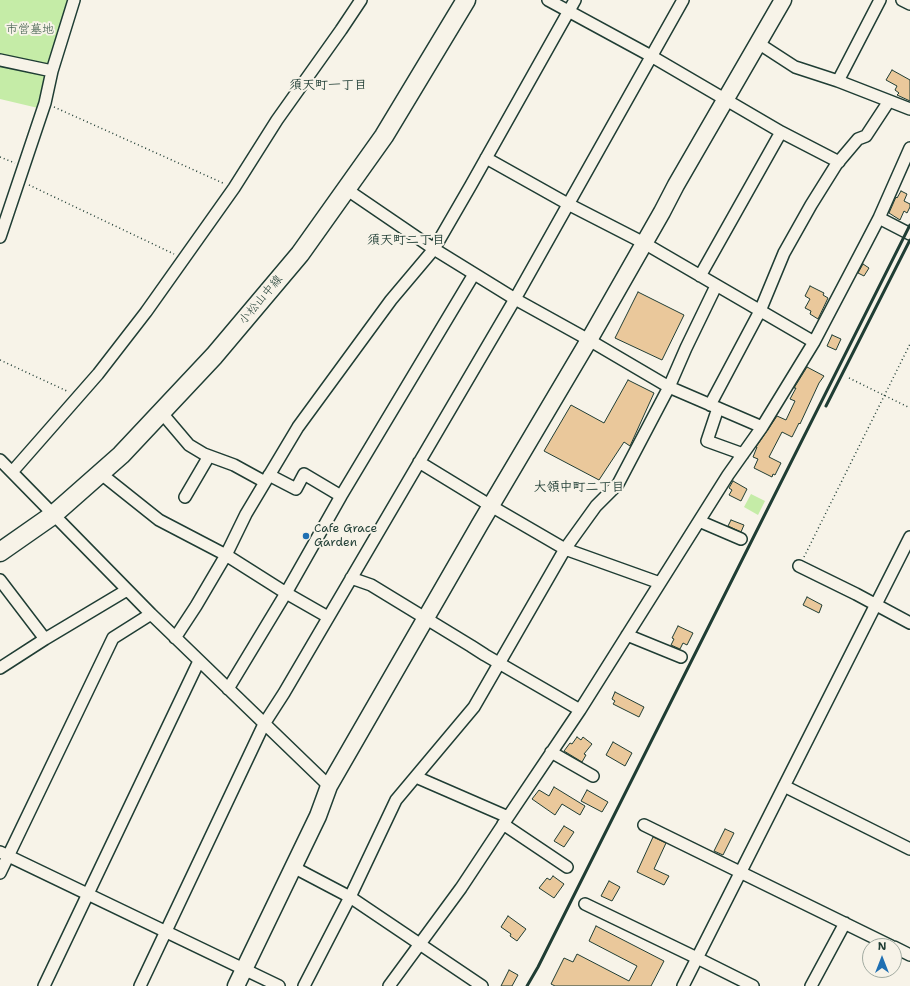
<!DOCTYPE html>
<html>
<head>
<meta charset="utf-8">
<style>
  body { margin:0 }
  #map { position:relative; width:910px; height:986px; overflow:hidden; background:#f7f3e8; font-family:"Shantell Sans",sans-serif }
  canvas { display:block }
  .north { position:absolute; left:862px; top:938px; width:40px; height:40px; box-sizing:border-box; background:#f7f3e8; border:1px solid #a1aaa0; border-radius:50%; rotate:0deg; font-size:11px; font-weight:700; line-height:16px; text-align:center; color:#1f3d34 }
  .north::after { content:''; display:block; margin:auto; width:14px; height:18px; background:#1f6fb2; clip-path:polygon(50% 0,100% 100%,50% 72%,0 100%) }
</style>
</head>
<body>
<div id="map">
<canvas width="910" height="986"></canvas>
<div class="north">N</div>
</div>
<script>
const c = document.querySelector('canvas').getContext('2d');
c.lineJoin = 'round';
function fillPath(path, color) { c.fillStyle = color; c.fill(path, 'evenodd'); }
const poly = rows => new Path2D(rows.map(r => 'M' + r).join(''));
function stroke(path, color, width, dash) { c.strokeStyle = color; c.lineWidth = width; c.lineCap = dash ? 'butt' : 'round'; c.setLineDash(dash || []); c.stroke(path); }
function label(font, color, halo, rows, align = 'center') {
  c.font = font + ' "Shantell Sans","Klee One",sans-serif'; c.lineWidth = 4; c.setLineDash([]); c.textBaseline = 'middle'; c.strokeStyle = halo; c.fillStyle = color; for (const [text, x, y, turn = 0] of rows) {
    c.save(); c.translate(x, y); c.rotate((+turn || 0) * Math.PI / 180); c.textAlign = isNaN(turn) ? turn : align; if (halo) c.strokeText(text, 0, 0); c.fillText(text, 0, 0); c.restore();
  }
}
fillPath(poly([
  [0,0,69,0,38,108,0,99],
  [751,494,765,501,758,515,744,507]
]), '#c5eca7');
const building = poly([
  [892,70,910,80,910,101,897,95,899,93,895,90,897,86,886,80,892,70],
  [901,191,907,194,904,201,910,204,910,207,907,213,904,211,900,220,889,213,896,197,897,198,901,191],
  [863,264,869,268,864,276,858,273,863,264],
  [810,286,824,293,823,295,828,298,818,319,810,314,811,311,805,308,810,299,805,296,810,286],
  [638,292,684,315,662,360,615,338,638,292],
  [832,335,841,339,836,350,827,346,832,335],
  [807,367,824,376,819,383,800,424,799,423,792,437,782,432,769,457,781,463,775,475,773,474,772,477,754,468,758,459,753,457,757,447,756,447,777,416,786,420,795,401,790,399,796,388,794,388,807,367],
  [628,380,654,393,630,446,624,442,599,480,544,451,571,405,604,423,628,380],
  [733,481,747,489,741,501,729,495,732,490,729,488,733,481],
  [731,520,744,525,741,532,728,526,731,520],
  [807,597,822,605,819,613,803,605,807,597],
  [678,626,693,633,687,645,683,643,680,649,671,645,674,639,672,638,678,626],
  [615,692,644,707,639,717,613,704,615,701,612,699,615,692],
  [577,737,581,740,583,737,592,744,584,754,586,755,582,762,564,751,570,743,572,744,577,737],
  [613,742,632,753,625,766,606,755,613,742],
  [554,787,585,806,580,815,562,804,555,815,532,799,539,790,549,796,554,787],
  [587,790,608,802,602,812,581,801,587,790],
  [564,826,574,832,564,847,554,841,564,826],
  [725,829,734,833,723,855,714,851,725,829],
  [653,837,666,843,654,869,669,876,664,885,637,872,653,837],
  [553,876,564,884,554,898,539,888,547,878,550,880,553,876],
  [609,881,620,887,612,901,601,896,609,881],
  [508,916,526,929,517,941,510,936,511,934,501,927,508,916],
  [596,926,664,961,651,986,555,986,551,984,564,958,573,962,577,954,629,981,637,966,589,941,596,926],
  [509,970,518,975,512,986,501,986,509,970]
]);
fillPath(building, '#eac89b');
stroke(building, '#1f3d34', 1);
const street = poly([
  [548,0,651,56,781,132,700,276],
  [880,0,838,81,910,109],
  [902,0,910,4],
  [758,43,795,67,838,81],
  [0,60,52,71],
  [781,132,839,162],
  [486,158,568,204,644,243,814,342],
  [346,189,434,249,515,299,589,340,669,387,762,427],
  [879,218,910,234],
  [0,237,45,103,52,71,74,0],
  [710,405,760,311,784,253,811,205,836,165,858,139,866,136,889,101],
  [718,408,707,441,743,454],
  [161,412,189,445,204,454,234,465,265,482],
  [0,460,151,614,329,786],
  [419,462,491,506,565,549,660,583],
  [12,472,98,374,146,312,234,188,277,120,341,30,361,0],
  [100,473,159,520,226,555,286,593,328,617],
  [269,475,296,489,304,474,341,496],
  [185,497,209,456],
  [699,521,741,539],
  [799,566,856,594,910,623],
  [351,578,371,585,471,646,485,655,580,710],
  [0,580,45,639],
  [627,635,681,657],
  [175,638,196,606,226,555,246,514,298,427,391,300,434,249,471,185,575,0],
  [0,668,45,639,127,590],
  [228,689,286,593,341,496,474,274],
  [551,752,593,776],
  [416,777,508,817],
  [784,786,910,849],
  [503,824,567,867],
  [644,825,891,946],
  [0,852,279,986],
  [293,867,350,897,482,986],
  [0,873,113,638,151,614],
  [585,904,697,958,753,986],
  [894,947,910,955],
  [44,986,199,661],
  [140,986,264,724,284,693,515,299,683,0],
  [304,986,350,897,396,800,474,707,565,549,596,506,618,484,669,387,686,348,716,286],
  [389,986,461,888,508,817,580,710,728,475,762,427,814,342,866,243,879,218,910,148],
  [683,986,910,537],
  [811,986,845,923]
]);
const secondary = poly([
  [236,986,318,816,329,786,480,524,589,340,662,212,676,185,783,0]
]);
const primary = poly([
  [0,552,53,515,121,455,214,356,300,254,384,136,466,0]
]);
stroke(street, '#1f3d34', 14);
stroke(secondary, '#1f3d34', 19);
stroke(primary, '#1f3d34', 21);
stroke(poly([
  [54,107,225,184],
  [0,157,15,163],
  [29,185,174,254],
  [0,360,69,392],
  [849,378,910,408],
  [804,557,910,344]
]), '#1f3d34', 1.5, [1, 3]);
stroke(street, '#f7f3e8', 11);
stroke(secondary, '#f7f3e8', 16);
stroke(primary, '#f7f3e8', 18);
stroke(poly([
  [826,406,910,240],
  [527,986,538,967,910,225]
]), '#1f3d34', 3);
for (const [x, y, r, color] of [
  [306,536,4,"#1f6fb2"]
]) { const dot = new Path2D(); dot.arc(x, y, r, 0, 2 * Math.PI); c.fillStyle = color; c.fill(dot); stroke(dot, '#f7f3e8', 1.5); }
label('12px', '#385745', '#f7f3e8', [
  ["市営墓地",30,30]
]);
label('12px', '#1f3d34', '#f7f3e8', [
  ["小松山中線",261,300,-50]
]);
label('12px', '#1f3d34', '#f7f3e8', [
  ["Cafe Grace",314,529],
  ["Garden",314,543]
], 'left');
label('bold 13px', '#1f3d34', '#f7f3e8', [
  ["須天町一丁目",328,86],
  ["須天町二丁目",406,241],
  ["大領中町二丁目",579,488]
]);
</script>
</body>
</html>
